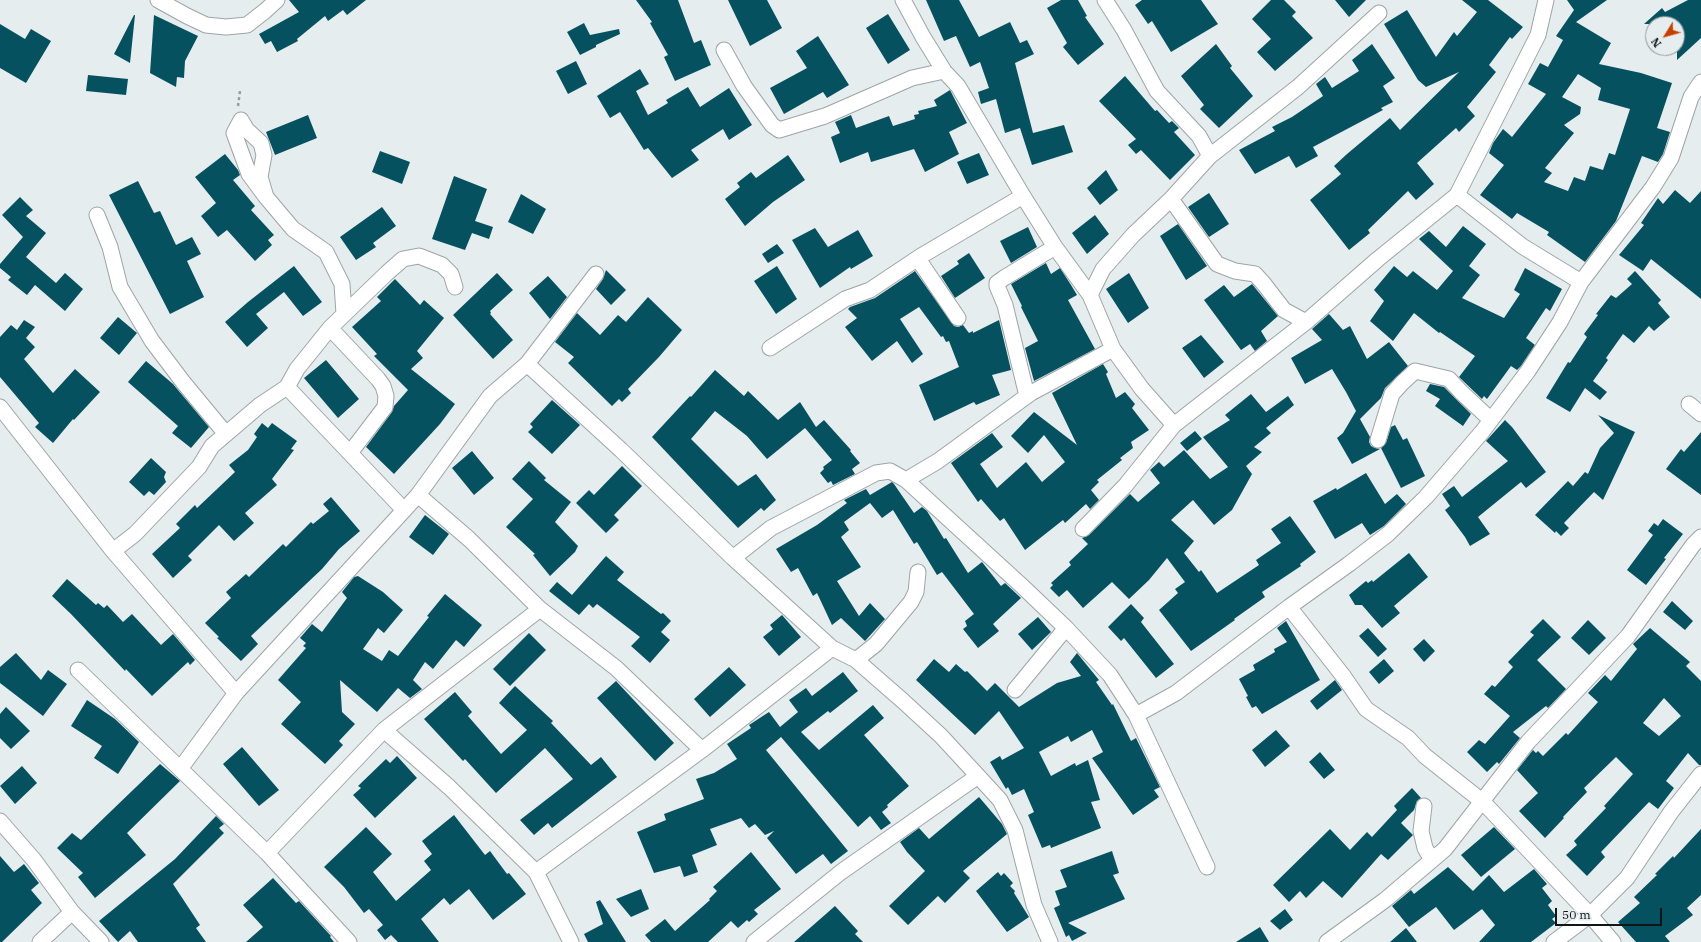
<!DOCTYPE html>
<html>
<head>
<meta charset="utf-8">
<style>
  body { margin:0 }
  #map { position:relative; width:1701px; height:942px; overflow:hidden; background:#e6edef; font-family:"IBM Plex Serif",serif }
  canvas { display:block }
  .north { position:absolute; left:1645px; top:16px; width:40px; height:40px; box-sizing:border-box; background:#e6edef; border:1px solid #919798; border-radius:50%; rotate:233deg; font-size:11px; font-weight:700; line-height:16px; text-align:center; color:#121515 }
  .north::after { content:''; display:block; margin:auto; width:14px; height:18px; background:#c64000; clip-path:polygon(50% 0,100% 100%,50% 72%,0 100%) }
  .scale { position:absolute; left:1555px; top:908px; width:107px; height:18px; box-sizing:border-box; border:2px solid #121515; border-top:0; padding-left:5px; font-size:12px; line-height:14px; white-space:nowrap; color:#121515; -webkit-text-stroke:3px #e6edef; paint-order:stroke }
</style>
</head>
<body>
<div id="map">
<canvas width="1701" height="942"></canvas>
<div class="north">N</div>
<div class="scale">50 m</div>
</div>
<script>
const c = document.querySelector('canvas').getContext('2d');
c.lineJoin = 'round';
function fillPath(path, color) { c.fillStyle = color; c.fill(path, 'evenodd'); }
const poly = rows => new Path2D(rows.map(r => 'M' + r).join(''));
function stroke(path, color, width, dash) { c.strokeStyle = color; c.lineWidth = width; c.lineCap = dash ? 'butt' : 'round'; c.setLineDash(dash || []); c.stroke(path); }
fillPath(poly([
  [289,0,366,0,347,15,343,10,328,21,325,16,297,39,298,41,277,52,271,41,265,44,259,34,299,12],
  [636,0,678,0,694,43,701,40,711,65,675,81,664,57,668,55,650,23,652,22],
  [728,0,767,0,782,28,750,46],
  [926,0,959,0,979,37,1010,22,1020,43,1027,40,1034,54,1015,63,1033,133,1064,125,1073,152,1032,165,1020,128,1005,133,996,99,981,104,978,92,989,88,980,62,970,67,956,36,944,41],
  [1061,0,1078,0,1087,16,1085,17,1104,44,1078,65,1063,47,1067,43,1047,8],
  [1142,0,1201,0,1218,24,1171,52,1152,21,1148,24,1135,5],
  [1271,0,1284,0,1296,12,1292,16,1313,38,1275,71,1257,52,1271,39,1252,19],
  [1335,0,1366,0,1349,17],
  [1462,0,1488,0,1523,27,1512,39,1510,37,1489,65,1496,72,1467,107,1475,116,1459,132,1456,128,1417,163,1434,184,1416,200,1408,191,1368,230,1370,233,1349,250,1310,200,1341,174,1334,166,1347,154,1390,118,1400,130,1459,72,1426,87,1418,80,1384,24,1407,10,1436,57,1454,32,1457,36,1477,12],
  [1567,0,1607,0,1576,22,1611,43,1599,64,1641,73,1672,83,1657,128,1670,132,1663,154,1658,162,1642,156,1616,221,1585,262,1547,235,1549,232,1517,213,1512,219,1480,195,1504,165,1489,153,1493,143,1503,129,1512,137,1546,94,1528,84,1540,63,1548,67,1563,40,1556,36,1574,10],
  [1578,74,1601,88,1598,100,1630,109,1615,155,1609,153,1603,170,1590,166,1585,181,1574,177,1568,191,1544,182,1552,173,1545,168,1574,133,1564,125,1580,114,1581,107,1562,97],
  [1688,0,1701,0,1701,38,1677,60,1677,24,1644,24,1662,8,1665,12],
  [888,14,910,50,888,64,866,28],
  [134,15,135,15,130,63,114,54],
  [154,15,198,36,185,61,184,78,177,77,176,87,150,73],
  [584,23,590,35,619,29,620,34,596,45,596,47,580,55,567,32],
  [0,24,25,39,31,29,51,41,26,83,0,68],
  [818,36,849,85,827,98,823,92,784,114,770,88,807,68,796,51],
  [1216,44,1232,66,1230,68,1253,96,1219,128,1200,109,1204,105,1181,76],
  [1372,44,1395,78,1383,86,1393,102,1381,108,1383,110,1313,147,1318,156,1296,168,1289,156,1255,174,1239,150,1275,131,1272,127,1292,117,1323,96,1316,84,1325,77,1332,88,1359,71,1352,60],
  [576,61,587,84,568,94,556,71],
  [640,69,649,84,636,91,648,115,668,103,666,100,688,87,700,107,729,88,752,125,729,140,723,129,691,150,699,160,672,178,648,148,644,150,620,112,610,118,597,96],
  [88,75,128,79,126,95,86,91],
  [1125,76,1155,111,1157,110,1169,123,1172,121,1179,128,1174,132,1195,155,1170,180,1141,150,1136,154,1128,145,1136,139,1099,101],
  [950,90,967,123,949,132,959,154,925,172,914,149,871,162,868,152,840,163,831,137,840,133,835,122,851,115,856,128,889,116,893,126,915,119,914,115,919,114,918,111,937,106,934,100],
  [308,115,317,138,275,155,266,132],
  [380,151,410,162,402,184,372,172],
  [979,153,989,175,967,184,957,162],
  [225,154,238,170,240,175,233,180,255,206,251,210,274,235,268,240,272,245,255,261,227,230,218,237,201,216,216,203,195,177],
  [788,155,805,180,773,202,745,226,725,199,740,187,737,183,751,172,756,178],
  [1106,170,1118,190,1100,205,1087,188],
  [454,176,487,189,475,221,493,227,489,239,472,233,465,250,432,239],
  [138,181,154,213,160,211,176,245,192,237,201,254,187,261,204,297,170,314,109,195],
  [1675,190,1690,203,1701,191,1701,299,1651,259,1643,271,1619,255,1644,225,1641,223,1658,198,1663,204],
  [1209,193,1229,224,1209,237,1188,207],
  [521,194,546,209,533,234,508,222],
  [20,197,33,210,26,216,46,233,26,257,56,283,65,273,83,289,65,311,35,285,27,295,8,280,11,277,0,268,0,264,23,237,2,215],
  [382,207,396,226,373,243,376,247,356,260,340,237],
  [1095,215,1109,234,1087,254,1072,233],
  [1178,224,1207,266,1186,280,1160,236],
  [1463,226,1486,244,1469,266,1480,275,1462,298,1504,318,1520,294,1514,290,1525,268,1562,289,1550,311,1546,308,1526,338,1535,345,1521,366,1517,370,1511,366,1487,399,1484,396,1482,399,1459,377,1475,356,1440,332,1439,333,1414,313,1393,341,1370,321,1384,301,1374,290,1394,266,1407,277,1413,271,1437,290,1453,271,1419,239,1429,231,1446,247],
  [1028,227,1037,247,1011,263,1000,241],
  [815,228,828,247,858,230,873,256,851,269,850,267,820,288,792,240],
  [777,244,784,253,768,263,762,254],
  [969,253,985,278,955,298,941,276,959,264,957,261],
  [1046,263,1051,274,1060,268,1071,285,1077,295,1068,300,1095,349,1034,381,1025,348,1038,341,1021,307,1022,306,1011,284],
  [294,266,322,302,303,316,284,292,256,314,268,328,247,347,225,322,248,302],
  [777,266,797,299,776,314,754,281],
  [606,270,626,290,611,305,596,289,603,279],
  [915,271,954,326,958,327,963,325,969,333,973,331,973,333,999,320,1011,370,992,375,1000,395,976,405,974,402,934,421,919,385,959,367,949,341,946,342,943,336,941,337,919,307,900,319,923,354,912,363,897,341,872,361,845,327,857,318,848,309,850,307,875,298],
  [1635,271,1661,300,1658,303,1670,317,1654,331,1649,326,1634,343,1623,334,1606,358,1608,360,1593,381,1607,392,1600,400,1585,388,1570,412,1546,398,1568,362,1570,363,1587,337,1584,334,1598,315,1596,314,1611,295,1616,298,1632,284,1627,279],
  [497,273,513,290,490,311,491,313,490,314,513,340,493,359,453,315],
  [1129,273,1149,308,1128,323,1106,289],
  [548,276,567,297,550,319,529,293],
  [395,279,420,305,424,300,444,318,417,351,423,358,411,369,455,404,440,424,394,474,366,447,392,412,394,406,408,390,374,356,377,354,352,327,381,301,377,297],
  [1252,284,1278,316,1261,331,1267,341,1255,351,1250,344,1241,350,1204,300,1224,285,1234,297],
  [648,297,682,330,659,357,628,389,631,393,622,402,619,399,612,406,568,363,574,357,555,342,577,313,600,335,618,315,626,322],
  [1329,314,1343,330,1350,326,1367,359,1389,342,1408,366,1385,388,1381,398,1360,419,1370,437,1369,442,1371,446,1375,448,1380,449,1352,464,1337,438,1343,433,1356,411,1346,392,1332,369,1305,384,1291,358,1322,340,1312,329],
  [118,317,137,333,119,355,100,338],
  [24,320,35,327,26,338,35,347,24,359,53,393,75,369,100,392,74,420,73,419,53,443,35,427,39,423,0,377,0,337,11,325,17,330],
  [1201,335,1224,362,1204,378,1182,348],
  [326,360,359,399,338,418,304,378],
  [146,361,173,384,209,427,191,448,172,433,178,426,128,382],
  [1103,364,1108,372,1106,374,1116,398,1125,392,1135,404,1132,408,1149,430,1131,442,1133,448,1120,458,1122,460,1097,480,1099,482,1091,490,1099,500,1090,509,1086,504,1065,523,1063,520,1025,550,1004,518,1000,521,981,499,978,502,951,463,992,433,1003,447,980,464,997,488,1026,462,1042,482,1065,462,1044,435,1028,453,1011,436,1034,412,1077,445,1052,393],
  [715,370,744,396,748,391,778,420,800,402,816,427,824,420,851,450,850,451,860,463,852,469,855,474,833,485,831,481,828,483,820,473,824,469,823,467,832,460,805,428,767,459,747,436,715,411,691,439,738,486,756,474,776,500,764,511,761,508,738,528,652,437,690,396,691,397],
  [1430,384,1444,387,1471,414,1463,426,1435,406,1440,399,1426,391],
  [1251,394,1266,412,1288,396,1294,405,1266,428,1271,433,1254,447,1262,452,1246,466,1252,474,1232,510,1214,525,1193,500,1171,520,1194,541,1184,553,1199,572,1201,570,1217,593,1259,565,1256,560,1281,543,1271,529,1290,516,1316,552,1300,564,1301,566,1262,592,1265,597,1234,619,1235,620,1191,651,1159,610,1178,593,1175,589,1185,582,1167,558,1149,580,1129,599,1112,582,1083,608,1067,590,1059,597,1050,588,1053,585,1051,583,1071,565,1069,562,1088,544,1082,538,1089,535,1130,494,1138,502,1160,483,1150,470,1159,462,1164,467,1184,450,1210,479,1228,467,1203,437,1230,420,1225,415],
  [552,400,580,425,552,454,528,432,533,427,530,424],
  [1598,415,1635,432,1603,500,1594,492,1564,523,1569,528,1561,536,1556,531,1555,533,1535,515,1568,481,1573,486,1585,472,1588,474,1600,448,1614,433],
  [1505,420,1512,427,1546,472,1526,488,1521,482,1478,517,1490,534,1470,546,1465,537,1445,510,1450,506,1442,494,1454,486,1462,497,1508,461,1486,441],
  [262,423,268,428,272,423,297,441,291,449,294,450,272,479,277,485,245,513,254,523,234,541,219,525,188,556,192,560,173,578,152,554,180,528,176,524,195,505,197,508,235,472,229,465,248,450,257,437,254,434],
  [1395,425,1403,440,1407,438,1425,476,1401,488,1381,448,1386,443,1391,427],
  [1195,431,1202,439,1187,451,1180,443],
  [1701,432,1701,495,1666,469,1681,449,1684,452],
  [472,451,494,478,474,495,452,468],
  [151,458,166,472,164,477,166,482,154,495,149,491,144,496,129,482],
  [529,461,546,478,544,480,571,502,555,522,578,546,575,552,550,576,533,555,535,554,506,527,533,499,512,479],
  [622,466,642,486,614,515,619,520,606,533,576,503,589,490,594,495],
  [1366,473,1385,504,1397,494,1406,504,1384,526,1370,535,1362,523,1335,539,1313,501,1336,488,1337,490],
  [892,482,894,484,914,513,922,507,927,511,944,539,946,538,968,573,982,562,1001,586,1005,583,1021,598,993,624,999,631,978,648,963,629,967,626,965,621,974,614,942,572,937,575,917,542,914,544,893,510,882,518,870,503,844,522,849,530,841,537,861,567,837,581,859,616,870,603,885,619,865,641,841,618,832,625,817,593,813,596,798,568,791,572,776,549,817,525,847,503,844,500,866,489,870,495],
  [331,497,360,531,339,549,322,569,251,636,258,644,241,661,217,638,219,637,205,623,231,598,226,592,246,574,249,577,283,544,286,547,311,522,313,524,329,511,323,504],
  [425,515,449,534,433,555,409,537],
  [1663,519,1683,534,1664,558,1666,559,1646,585,1627,570,1653,535,1648,531,1654,523,1658,526],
  [1409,553,1428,577,1394,606,1400,613,1382,628,1362,605,1355,605,1349,595,1366,581,1368,583,1372,580,1373,582],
  [606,556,624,572,617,580,661,614,663,613,671,621,661,632,670,640,650,663,631,646,640,637,597,604,593,608,589,604,579,615,549,591,557,582,572,595],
  [358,576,383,592,403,610,384,633,378,628,363,649,382,661,389,650,398,656,429,617,427,616,445,594,482,625,464,647,456,640,433,669,425,662,413,680,422,689,410,698,398,688,377,712,340,680,342,712,355,724,339,741,343,745,325,764,281,724,301,702,278,680,306,648,303,646,306,643,300,638,312,624,322,632,347,598,342,592,354,577],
  [67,579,96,605,98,603,104,608,107,605,123,622,132,614,161,645,173,634,195,660,190,665,188,662,152,696,126,669,125,671,71,614,52,596],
  [1672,601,1693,621,1685,630,1663,612],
  [1131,604,1144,618,1141,622,1174,664,1156,678,1124,638,1121,641,1108,627],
  [782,615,801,637,779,656,763,637,773,629,770,625],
  [1038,617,1051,632,1032,650,1018,634],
  [1543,619,1561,637,1537,660,1566,689,1548,708,1546,706,1513,732,1520,738,1499,764,1497,762,1487,772,1467,752,1479,740,1485,744,1510,716,1484,694,1492,685,1495,687,1513,667,1508,662,1534,635,1530,632],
  [1588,620,1606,638,1589,655,1571,638],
  [1286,621,1320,680,1262,714,1256,706,1252,708,1246,697,1248,696,1239,679,1255,670,1253,665,1275,652,1274,649,1287,642,1277,628],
  [1368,628,1387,649,1378,657,1359,636],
  [1650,628,1690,662,1686,666,1701,681,1701,765,1699,765,1688,753,1666,781,1674,788,1658,809,1649,802,1601,852,1605,857,1587,876,1566,855,1577,845,1574,841,1606,808,1604,806,1633,774,1616,757,1584,788,1587,792,1563,817,1564,818,1545,838,1519,811,1538,793,1517,770,1533,750,1536,753,1538,751,1543,756,1566,733,1568,735,1598,702,1588,693,1605,675,1611,681,1637,649,1633,644],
  [1664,698,1681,716,1659,736,1643,723],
  [529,633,546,650,510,686,493,669],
  [1424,639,1435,651,1424,662,1413,649],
  [16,653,41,680,48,670,67,684,43,716,0,683,0,667],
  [1077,653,1099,680,1096,682,1112,705,1113,704,1131,741,1136,738,1160,787,1154,790,1159,797,1133,815,1092,758,1103,752,1092,730,1071,742,1068,736,1039,752,1051,776,1075,763,1076,766,1088,760,1100,800,1091,802,1101,828,1051,848,1050,845,1042,848,1028,815,1034,812,1024,789,1012,795,1008,787,1006,789,990,762,1000,756,1002,760,1024,748,999,711,975,735,916,680,934,659,949,672,956,664,965,672,967,671,987,691,995,683,1019,707,1057,683,1081,676,1070,662],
  [1384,659,1394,671,1379,684,1369,672],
  [729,667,746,685,710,717,694,699],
  [843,672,858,691,830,713,828,711,801,732,819,750,873,705,884,718,864,735,909,786,887,805,888,807,882,812,891,823,881,830,870,816,858,827,781,737,766,750,848,851,831,864,823,854,796,874,767,838,774,831,765,835,755,824,749,828,741,818,710,829,717,845,692,855,698,872,684,877,680,866,654,873,637,832,666,820,664,814,704,799,696,779,714,773,737,759,727,744,751,728,749,725,769,712,780,727,798,712,789,700,806,688,812,696],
  [1335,680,1342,690,1317,710,1310,701],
  [616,681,674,743,655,761,597,698],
  [515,686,553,721,551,723,591,765,601,757,617,777,552,828,548,823,534,835,520,820,573,779,545,748,496,793,465,759,463,761,424,719,455,692,472,712,468,716,501,754,527,730,499,703],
  [87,700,115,719,139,742,118,774,94,758,102,746,71,726],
  [6,707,30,731,11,749,0,738,0,714],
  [1276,730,1290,746,1265,767,1252,750],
  [242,747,279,790,259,806,223,764],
  [1320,752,1335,770,1324,779,1309,762],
  [397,756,417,778,375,818,353,795,361,788,358,786,386,759,390,763],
  [160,764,180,781,127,833,146,855,95,898,78,877,83,873,57,848,72,833,81,840],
  [22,766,37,783,15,804,0,786],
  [1412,788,1421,798,1417,801,1414,810,1401,823,1413,835,1388,860,1381,854,1342,898,1323,881,1306,898,1300,891,1289,902,1273,885,1330,829,1350,850,1367,832,1372,837,1397,810,1394,806],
  [979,797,1002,824,1007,834,963,871,970,878,945,903,938,896,908,925,889,906,925,871,907,852,900,842,919,828,929,839],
  [454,815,485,855,490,851,507,874,509,873,526,894,493,920,469,889,450,905,444,898,421,919,439,942,398,942,391,935,385,940,377,930,383,925,369,909,364,913,344,887,324,867,366,827,392,854,373,872,396,901,431,870,424,861,432,854,422,841],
  [216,816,224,824,219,828,224,833,173,884,200,925,196,928,206,942,138,942,130,931,118,942,99,921,175,859],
  [1494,827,1515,849,1481,877,1461,855],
  [1701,829,1701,895,1687,908,1693,915,1665,936,1670,942,1636,942,1618,922,1640,903,1634,897,1657,875,1655,874,1673,856,1674,858],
  [1112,851,1119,873,1113,875,1125,899,1068,923,1087,933,1072,941,1069,935,1066,937,1054,908,1060,905,1055,891,1067,887,1060,870],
  [751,852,781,889,754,910,758,914,749,922,747,920,738,928,731,921,708,942,651,942,645,935,665,919,675,931,710,900,709,899,717,891,713,887],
  [0,856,14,872,24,864,39,883,31,890,42,903,2,942,0,942],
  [1448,867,1473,891,1489,875,1504,892,1534,869,1547,884,1542,888,1552,901,1548,905,1556,916,1552,919,1556,923,1531,942,1479,942,1495,925,1482,909,1454,930,1436,907,1409,927,1392,906,1411,890,1414,894],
  [998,872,1001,876,1004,873,1013,883,1010,886,1015,891,1014,893,1029,917,1007,932,976,891],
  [273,878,296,903,299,901,331,936,330,937,334,942,246,942,263,927,243,905],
  [641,889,649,909,631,917,616,899],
  [600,900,626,942,588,942,584,934,603,924,596,902],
  [835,906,858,931,855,934,863,942,794,942],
  [1285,909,1293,920,1280,930,1270,921],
  [1260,927,1269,942,1236,942],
  [1406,928,1417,942,1390,942]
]), '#065160');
const minor = poly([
  [158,0,187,16,206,25,226,27,247,25,265,11,277,0],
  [903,0,923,37,944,71,958,86,1023,196,1055,247,1090,295,1113,349,1142,389,1174,425],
  [1105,0,1124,30,1157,91,1199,136,1210,156],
  [724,50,744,86,772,125,779,130,825,116,912,78,944,71],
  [1457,195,1522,246,1581,282],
  [266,197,249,174,234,133,241,120,247,130,261,143,264,155,260,177,266,197,293,229,326,252,342,284,344,314],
  [1171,199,1217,264,1235,271,1255,274,1264,284,1284,310,1306,322],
  [97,215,110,247,120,287,152,341,183,382,226,434],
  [918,259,958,318],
  [1090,295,1103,269,1133,235,1171,199,1210,156,1298,87,1379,13],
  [330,328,378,379,383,386,386,396,385,407,350,453],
  [770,348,845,299,870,290,921,256,1023,196],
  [527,364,621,450,733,558,832,648,856,660,903,701,941,736,978,776,1000,800,1015,830,1034,905,1050,942],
  [287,387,404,510],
  [1027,396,1005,305,997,286,997,283,1004,278,1055,247],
  [1689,404,1701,414],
  [0,407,113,551,236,693],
  [1378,440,1392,394,1402,383,1415,371,1449,379,1461,392,1491,420],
  [906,480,938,461,1031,393,1113,349],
  [418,495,490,396,527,364,596,274],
  [1083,529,1125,486,1174,425,1306,322,1378,259,1457,195,1538,35,1546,0],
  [113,551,135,534,199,467,212,446,260,405,287,387,297,369,330,328,387,273,403,259,419,256,442,265,451,274,455,287],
  [733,558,771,528,876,473,890,471,906,480,1022,586,1066,628,1110,675,1136,715,1207,867],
  [1289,607,1344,677,1366,709,1408,738,1425,756,1483,802,1590,915,1613,942],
  [856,660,876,644,911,602,916,592,918,572],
  [78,670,267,853,349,942],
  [1015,690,1066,628],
  [1136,715,1176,693,1289,607,1349,564,1388,534,1426,497,1482,432,1528,371,1560,322,1581,282,1653,187,1671,158,1691,97,1701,82],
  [384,730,449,787,536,872,571,942],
  [180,769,236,693,418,495,469,539,540,609,616,668,702,750],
  [1424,806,1421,831,1425,848,1432,860],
  [0,821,34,860,72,912,101,942],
  [267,853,384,730,540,609],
  [536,872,702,750,832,648],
  [40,942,72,912],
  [754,942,841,872,978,776],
  [1327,942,1385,900,1445,849,1528,742,1628,636,1693,545,1701,537],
  [1554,942,1590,915,1627,878,1671,812,1701,774]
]);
stroke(minor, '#9ea4a6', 17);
stroke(poly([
  [238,106,240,91]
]), '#979c9e', 2.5, [3, 3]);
stroke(minor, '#fff', 15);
</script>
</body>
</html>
